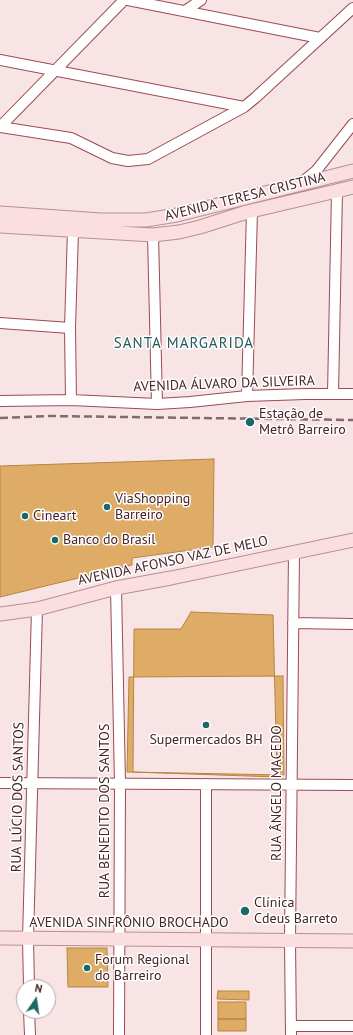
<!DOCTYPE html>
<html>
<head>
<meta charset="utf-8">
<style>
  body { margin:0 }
  #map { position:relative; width:353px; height:1035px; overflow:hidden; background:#f8e4e5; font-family:"PT Sans",sans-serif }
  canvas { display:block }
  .north { position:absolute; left:16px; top:979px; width:40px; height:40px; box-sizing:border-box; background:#fff; border:1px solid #b5a7a9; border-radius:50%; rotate:13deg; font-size:11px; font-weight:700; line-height:16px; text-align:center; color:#462427 }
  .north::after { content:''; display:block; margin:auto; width:14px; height:18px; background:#1a6867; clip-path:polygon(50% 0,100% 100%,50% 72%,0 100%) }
</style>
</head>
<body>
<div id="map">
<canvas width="353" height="1035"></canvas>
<div class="north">N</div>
</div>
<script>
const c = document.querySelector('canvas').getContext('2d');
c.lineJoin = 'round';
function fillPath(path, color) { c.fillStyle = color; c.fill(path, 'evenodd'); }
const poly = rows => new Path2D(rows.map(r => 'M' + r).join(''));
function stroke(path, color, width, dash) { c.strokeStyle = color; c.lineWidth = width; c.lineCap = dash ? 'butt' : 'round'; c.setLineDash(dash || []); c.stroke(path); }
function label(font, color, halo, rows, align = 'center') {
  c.font = font + ' "PT Sans",sans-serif'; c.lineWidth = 3; c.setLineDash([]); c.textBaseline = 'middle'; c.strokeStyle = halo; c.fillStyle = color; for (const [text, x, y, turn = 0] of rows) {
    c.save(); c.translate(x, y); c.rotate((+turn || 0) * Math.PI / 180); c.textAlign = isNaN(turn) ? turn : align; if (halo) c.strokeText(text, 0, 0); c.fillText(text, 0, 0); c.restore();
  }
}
const building = poly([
  [214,459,213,547,132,558,132,565,0,597,0,466,214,459],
  [191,612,273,615,277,777,133,772,134,629,181,629,191,612],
  [283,676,284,775,127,772,129,677,283,676],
  [67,948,107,948,108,987,68,987,67,948],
  [218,991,249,991,249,1000,217,999,218,991],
  [218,1002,246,1002,246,1019,218,1019,218,1002],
  [218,1019,246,1019,246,1031,218,1031,218,1019]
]);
fillPath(building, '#deac66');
stroke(building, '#b5853f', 1);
const minor = poly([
  [128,0,320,38],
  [185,11,201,0],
  [0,60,244,107],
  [0,127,71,138,112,158,128,161,148,159,244,107,255,98,353,8],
  [0,127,124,0],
  [300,184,316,171,353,124],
  [153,235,157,404],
  [0,323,70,328],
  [333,394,337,191],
  [247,396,252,211],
  [71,400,70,328,73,230],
  [0,401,71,400,157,404,190,402,247,396,305,394,353,394],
  [116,588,120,783,119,1035],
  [293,623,353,624],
  [0,783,353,785],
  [29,987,28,939,37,609],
  [29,1011,30,1035],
  [291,1026,353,1026],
  [206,1035,206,784],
  [291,1035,290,940,294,552]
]);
const major = poly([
  [0,213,101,220,146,220,177,215,353,171],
  [0,226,153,235,179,232,200,227,247,212,353,187],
  [0,614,37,609,116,588,171,578,353,540],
  [0,938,353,941]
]);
stroke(minor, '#9a4b54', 12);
stroke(major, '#b88f92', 15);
stroke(minor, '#fff', 10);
stroke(major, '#fadee0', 13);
stroke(poly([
  [0,418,49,416,353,420]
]), '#85686a', 2.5, [8, 4]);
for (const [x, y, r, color] of [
  [250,422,5,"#1a6867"],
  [107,507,4,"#1a6867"],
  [25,516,4,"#1a6867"],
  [55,540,4,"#1a6867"],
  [206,725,4,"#1a6867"],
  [245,911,5,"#1a6867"],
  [87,968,4,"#1a6867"]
]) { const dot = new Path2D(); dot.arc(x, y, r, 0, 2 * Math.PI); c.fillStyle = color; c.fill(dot); stroke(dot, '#fff', 1.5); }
label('14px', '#462427', '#fff', [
  ["AVENIDA TERESA CRISTINA",245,197,-14],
  ["AVENIDA ÁLVARO DA SILVEIRA",224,384,-2],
  ["AVENIDA AFONSO VAZ DE MELO",173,561,-12],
  ["RUA ÂNGELO MACEDO",277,793,-90],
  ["RUA LÚCIO DOS SANTOS",18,797,-89],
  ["RUA BENEDITO DOS SANTOS",105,811,-90],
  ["AVENIDA SINFRÔNIO BROCHADO",129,923]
]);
label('14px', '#462427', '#fff', [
  ["Estação de",259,414],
  ["Metrô Barreiro",259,430],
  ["ViaShopping",115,499],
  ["Barreiro",115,515],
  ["Cineart",33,516],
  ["Banco do Brasil",63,540],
  ["Supermercados BH",206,740,"center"],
  ["Clínica",254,903],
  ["Cdeus Barreto",254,919],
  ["Forum Regional",95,960],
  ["do Barreiro",95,976]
], 'left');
c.letterSpacing = '1px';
label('15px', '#215c5b', '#fff', [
  ["SANTA MARGARIDA",184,344]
]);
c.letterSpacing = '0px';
</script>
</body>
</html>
